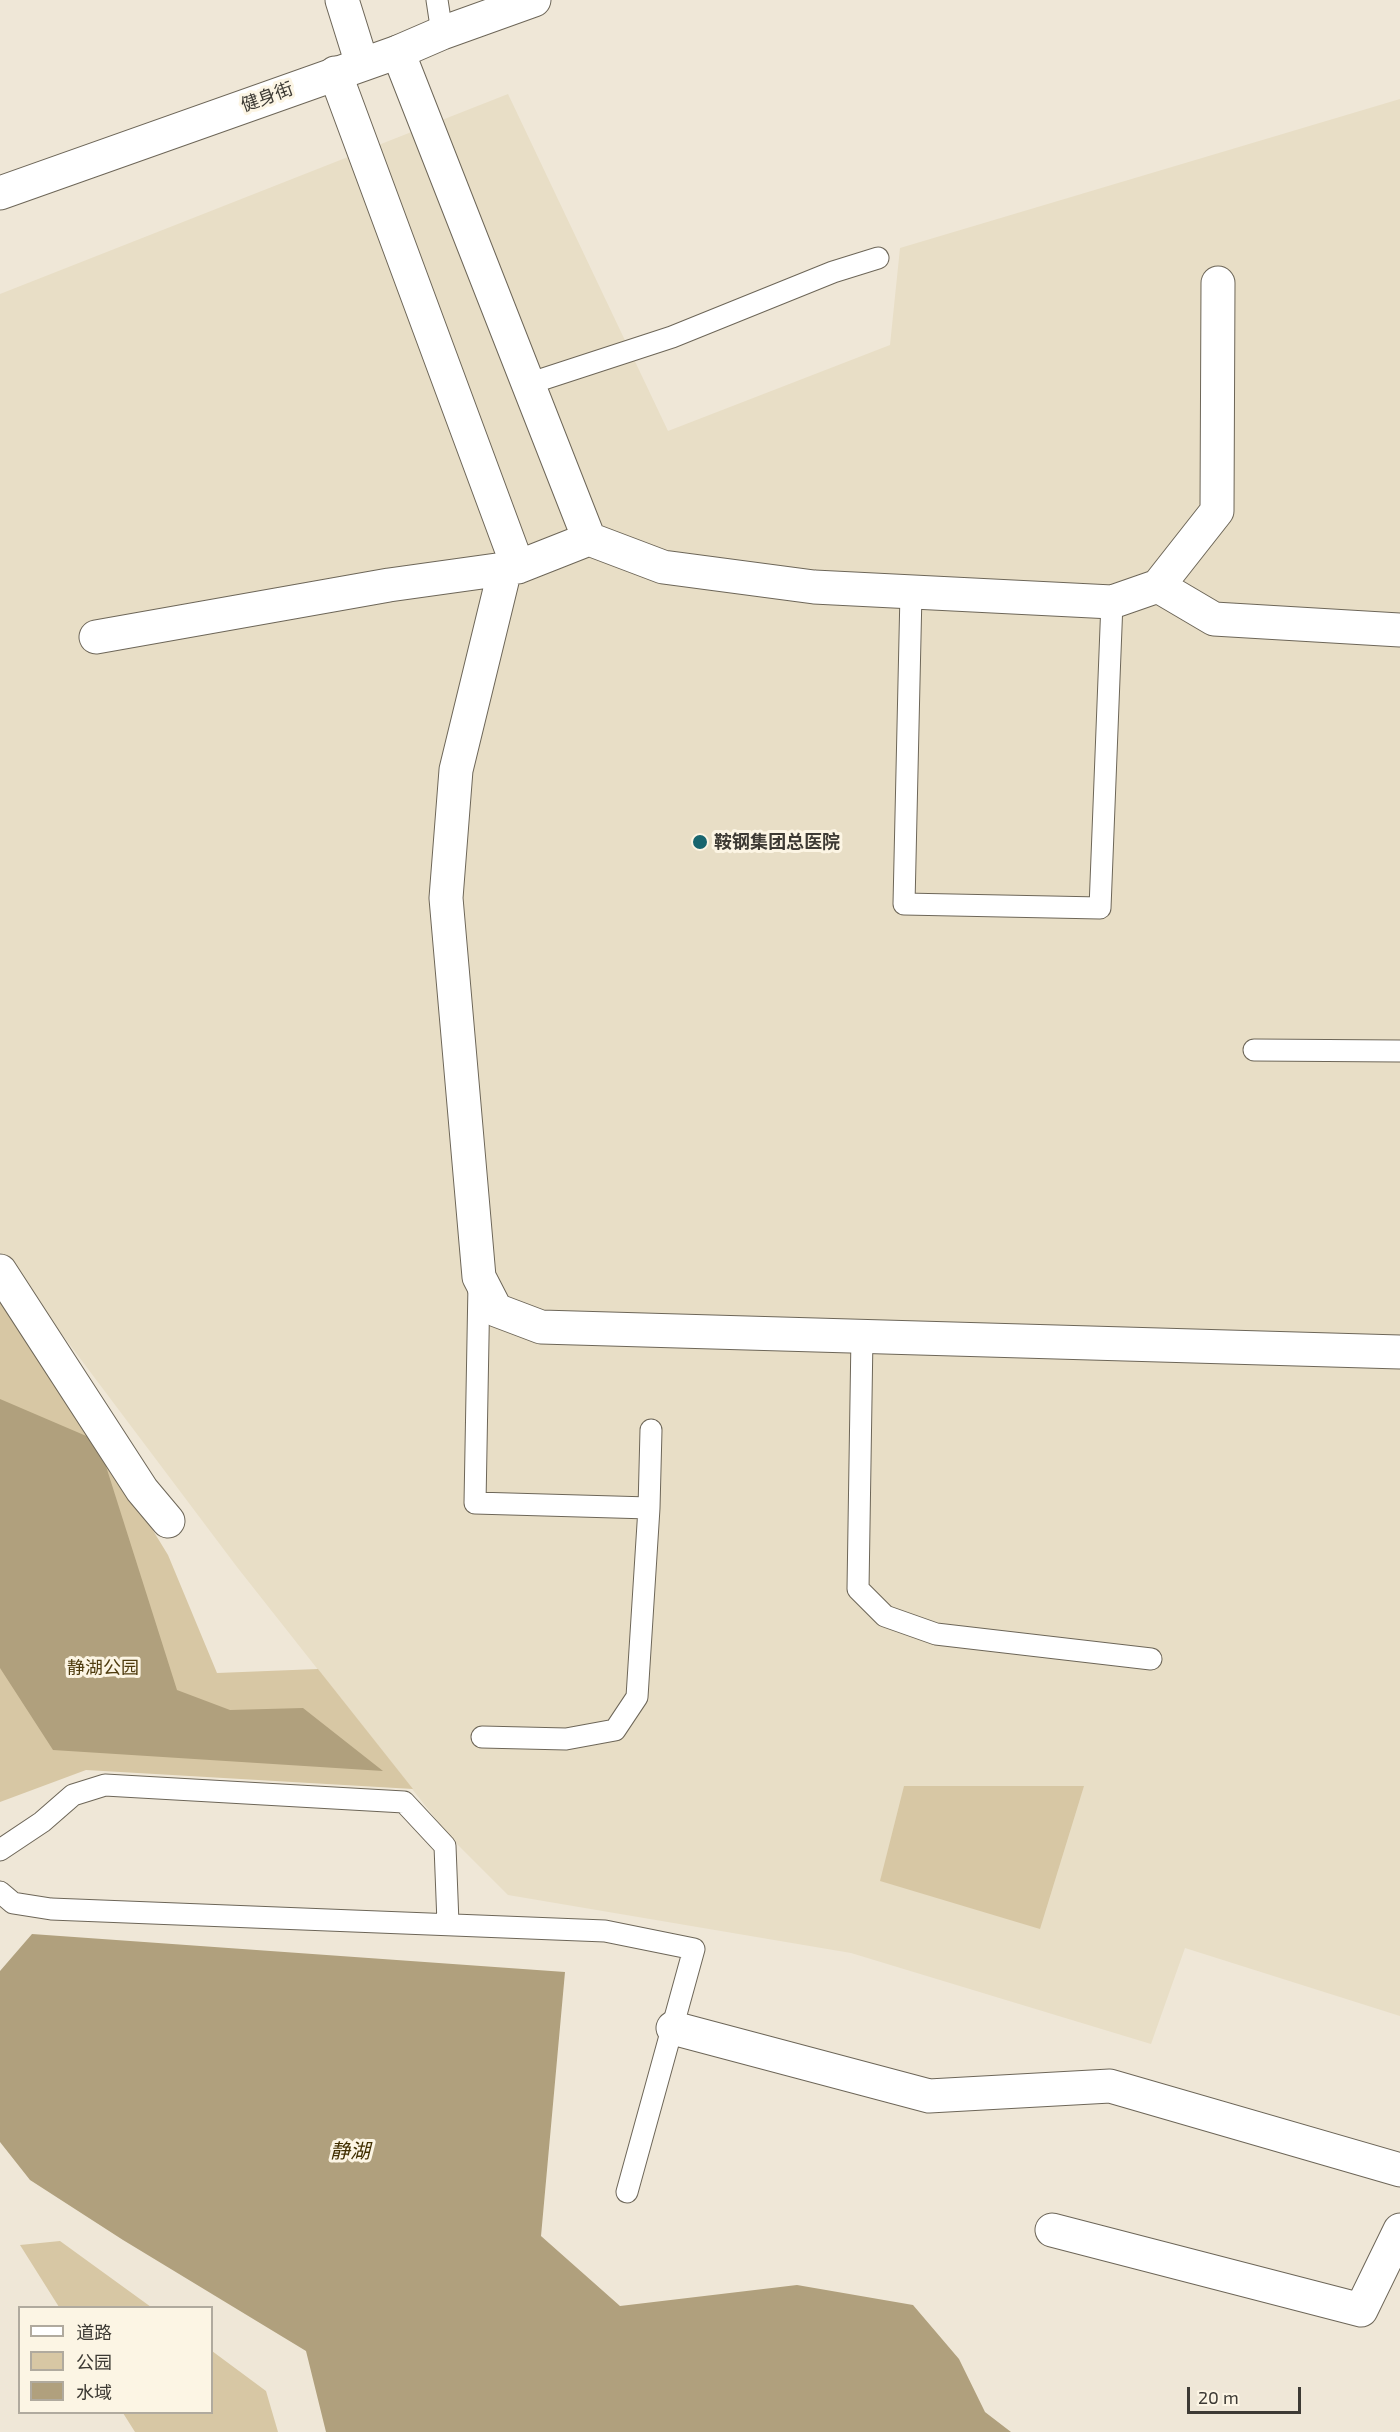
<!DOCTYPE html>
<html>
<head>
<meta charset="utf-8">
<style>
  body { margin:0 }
  #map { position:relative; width:1400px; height:2432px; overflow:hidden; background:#efe7d7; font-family:"Exo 2","Noto Sans SC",sans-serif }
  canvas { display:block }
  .legend { position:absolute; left:18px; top:2306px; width:195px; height:108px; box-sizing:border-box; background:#fcf5e4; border:2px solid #b0aa9e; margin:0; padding:8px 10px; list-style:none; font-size:18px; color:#3d3a34 }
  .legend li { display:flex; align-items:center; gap:12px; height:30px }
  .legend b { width:30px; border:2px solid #b0aa9e }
  .scale { position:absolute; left:1187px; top:2387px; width:114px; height:27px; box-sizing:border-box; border:3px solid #3d3a34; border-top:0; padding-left:8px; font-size:18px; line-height:21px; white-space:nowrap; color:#3d3a34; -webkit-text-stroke:4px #fcf5e4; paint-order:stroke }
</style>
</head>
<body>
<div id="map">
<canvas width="1400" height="2432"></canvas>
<ul class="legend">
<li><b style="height:8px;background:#fff"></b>道路</li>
<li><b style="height:16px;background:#d7c7a4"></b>公园</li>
<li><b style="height:16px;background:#b0a07d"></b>水域</li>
</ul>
<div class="scale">20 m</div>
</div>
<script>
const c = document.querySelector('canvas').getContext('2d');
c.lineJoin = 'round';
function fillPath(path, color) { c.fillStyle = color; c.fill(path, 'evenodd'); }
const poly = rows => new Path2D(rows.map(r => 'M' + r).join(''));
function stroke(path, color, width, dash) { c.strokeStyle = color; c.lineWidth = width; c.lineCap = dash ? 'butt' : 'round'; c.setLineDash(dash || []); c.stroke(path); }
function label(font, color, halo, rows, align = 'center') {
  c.font = font + ' "Exo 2","Noto Sans SC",sans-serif'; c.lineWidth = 6; c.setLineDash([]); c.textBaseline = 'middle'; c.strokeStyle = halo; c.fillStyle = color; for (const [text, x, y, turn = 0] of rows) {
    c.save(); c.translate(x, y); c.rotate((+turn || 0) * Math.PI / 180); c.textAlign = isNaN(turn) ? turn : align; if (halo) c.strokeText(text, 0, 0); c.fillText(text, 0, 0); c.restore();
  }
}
fillPath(poly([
  [508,94,668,431,890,345,900,248,1400,99,1400,2016,1185,1948,1151,2044,851,1953,508,1895,450,1837,237,1567,0,1252,0,294]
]), '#e8dec6');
fillPath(poly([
  [0,1295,69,1393,168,1555,217,1673,318,1669,413,1789,86,1770,0,1802],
  [904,1786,1084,1786,1040,1929,880,1881],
  [60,2241,151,2307,59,2307,20,2245],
  [212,2351,266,2391,278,2432,135,2432,123,2413,212,2412]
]), '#d7c7a4');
fillPath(poly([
  [0,1399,98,1441,177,1690,230,1710,303,1708,383,1771,53,1750,0,1668],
  [32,1934,565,1972,541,2236,620,2306,797,2285,913,2305,959,2359,985,2412,1011,2432,326,2432,306,2351,123,2240,30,2180,0,2142,0,1971]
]), '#b0a07d');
const lane = poly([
  [437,0,442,33],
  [528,384,672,337,833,272,878,258],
  [911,593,904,904,1100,908,1112,602],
  [1254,1050,1400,1051],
  [479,1284,475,1503,649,1508],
  [862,1336,858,1589,885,1616,936,1634,1151,1659],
  [482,1737,566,1739,615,1730,637,1697,649,1508,651,1430],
  [0,1850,42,1822,73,1795,105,1785,404,1802,445,1846,448,1923],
  [0,1892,13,1903,51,1909,605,1931,694,1949,627,2192]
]);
const street = poly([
  [342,0,362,64],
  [398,52,589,539],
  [335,73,518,567],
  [505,569,456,770,446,898,479,1277,496,1310,541,1327,1400,1352],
  [1158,586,1214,619,1400,630],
  [96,637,389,585,518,567,589,539,663,567,814,587,1112,602,1158,586,1217,511,1218,283],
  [0,1271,142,1490,168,1521],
  [673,2028,929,2096,1110,2086,1400,2170],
  [1052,2230,1361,2310,1400,2230]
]);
const secondary = poly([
  [0,193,398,52,442,33,534,0]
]);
stroke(lane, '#6d6658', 23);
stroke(street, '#6d6658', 35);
stroke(secondary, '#6d6658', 35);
stroke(lane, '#fff', 21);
stroke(street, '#fff', 33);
stroke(secondary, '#fff', 33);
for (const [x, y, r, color] of [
  [700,842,8,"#18656e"]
]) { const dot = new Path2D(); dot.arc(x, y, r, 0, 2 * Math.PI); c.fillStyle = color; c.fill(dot); stroke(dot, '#fcf5e4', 2); }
label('18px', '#3d3a34', '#fcf5e4', [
  ["健身街",267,97,-20]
]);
label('bold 18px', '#3d3a34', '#fcf5e4', [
  ["鞍钢集团总医院",714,842]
], 'left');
label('18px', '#4f3c0f', '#fcf5e4', [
  ["静湖公园",103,1668]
]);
label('italic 20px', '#412f00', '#fcf5e4', [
  ["静湖",350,2151]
]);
</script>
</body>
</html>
